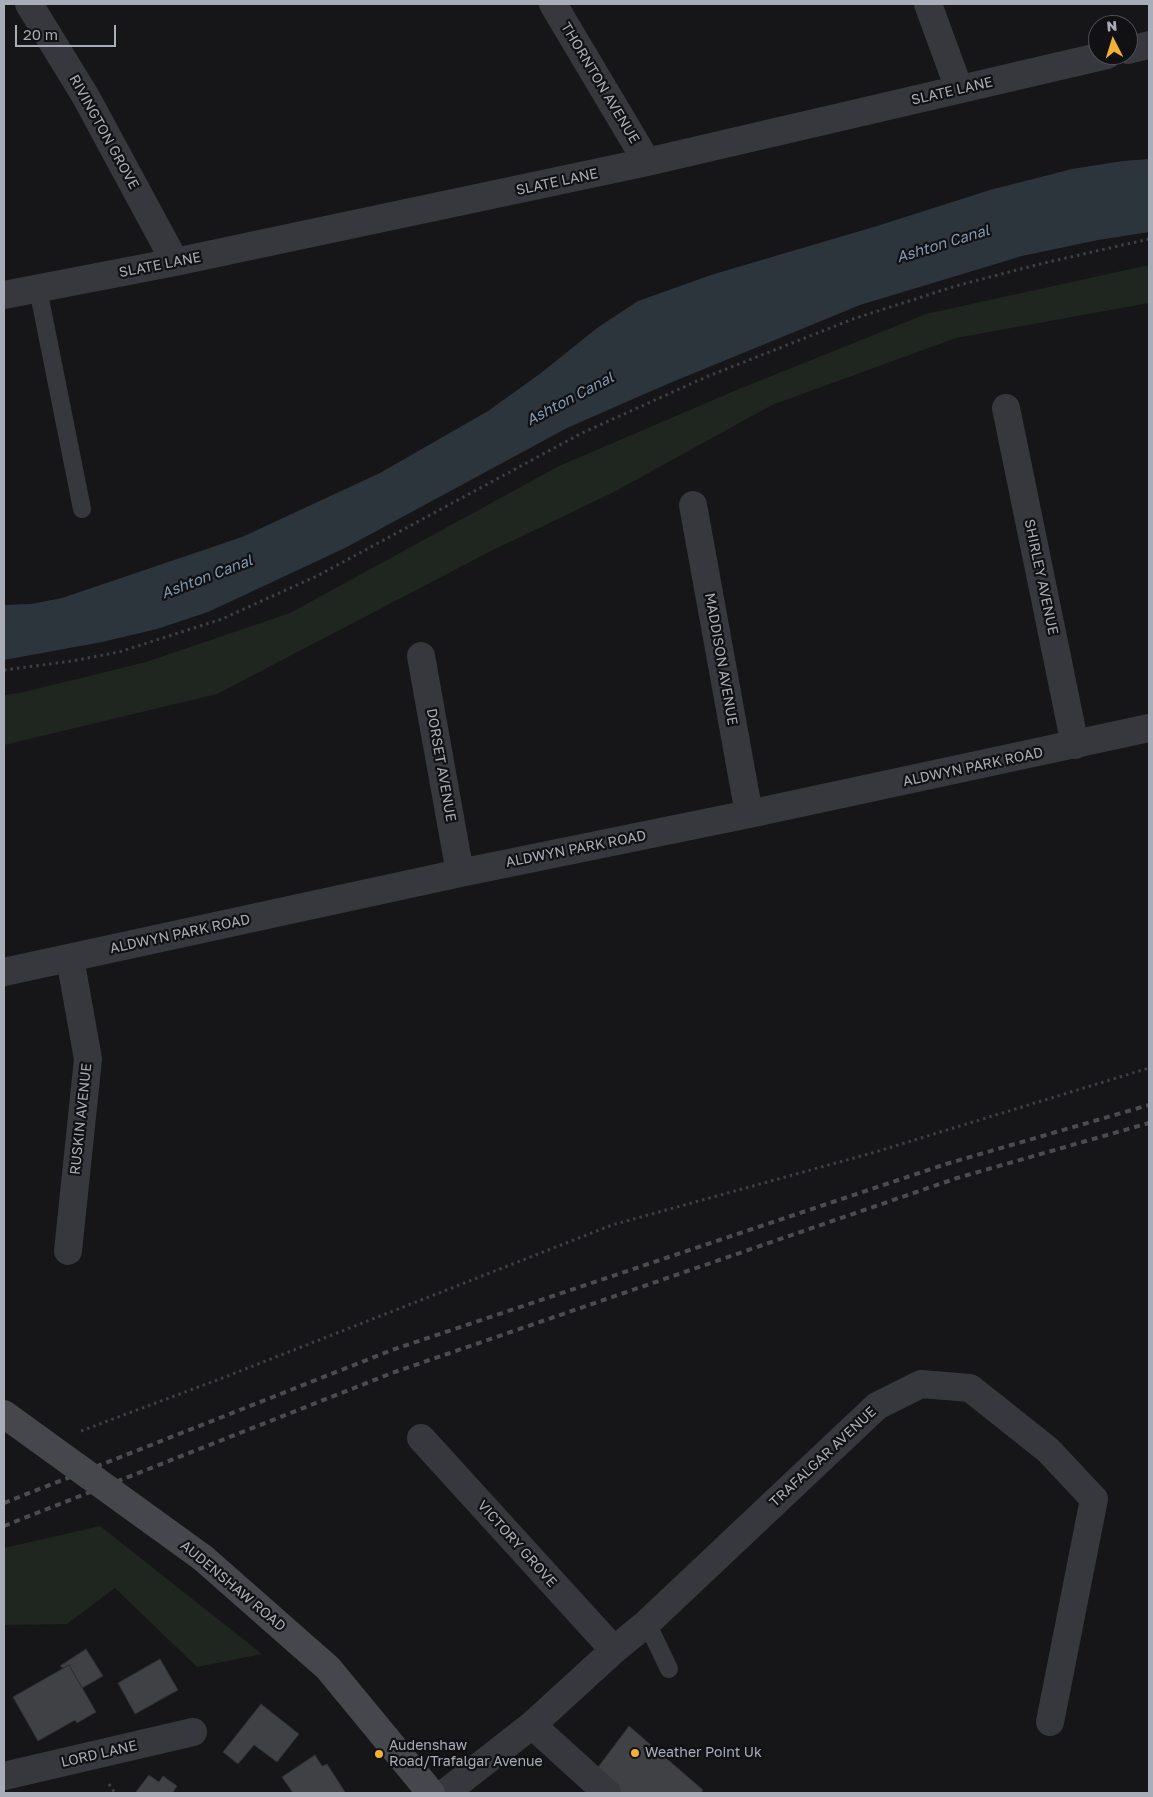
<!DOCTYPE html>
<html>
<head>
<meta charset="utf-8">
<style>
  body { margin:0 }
  #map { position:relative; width:1153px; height:1797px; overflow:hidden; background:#161618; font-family:"Golos Text",sans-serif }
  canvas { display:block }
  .frame { position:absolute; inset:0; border:5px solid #a8adb8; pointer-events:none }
  .north { position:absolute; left:1088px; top:15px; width:50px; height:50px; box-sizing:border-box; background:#111113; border:1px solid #4d4f55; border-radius:50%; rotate:355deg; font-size:14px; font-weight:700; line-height:20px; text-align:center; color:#a8adb8 }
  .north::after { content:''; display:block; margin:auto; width:18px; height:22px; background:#f2b134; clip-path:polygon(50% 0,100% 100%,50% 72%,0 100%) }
  .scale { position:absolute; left:15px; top:25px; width:101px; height:22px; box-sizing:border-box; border:2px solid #a8adb8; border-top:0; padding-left:6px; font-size:15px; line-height:18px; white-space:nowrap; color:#a8adb8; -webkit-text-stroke:4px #111113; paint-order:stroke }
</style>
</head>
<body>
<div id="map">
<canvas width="1153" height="1797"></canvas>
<div class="frame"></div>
<div class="north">N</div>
<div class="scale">20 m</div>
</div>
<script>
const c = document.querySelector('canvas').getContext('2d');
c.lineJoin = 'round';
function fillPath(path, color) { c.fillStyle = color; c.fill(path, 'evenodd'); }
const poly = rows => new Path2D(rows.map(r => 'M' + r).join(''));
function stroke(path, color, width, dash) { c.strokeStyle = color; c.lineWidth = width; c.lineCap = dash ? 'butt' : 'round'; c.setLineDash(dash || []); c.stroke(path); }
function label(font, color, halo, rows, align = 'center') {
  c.font = font + ' "Golos Text",sans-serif'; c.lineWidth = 4.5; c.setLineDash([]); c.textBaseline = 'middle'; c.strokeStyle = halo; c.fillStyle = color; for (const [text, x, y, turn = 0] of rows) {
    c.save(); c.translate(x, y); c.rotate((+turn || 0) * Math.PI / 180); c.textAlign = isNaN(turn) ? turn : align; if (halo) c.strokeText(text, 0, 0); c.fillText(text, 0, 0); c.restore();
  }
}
fillPath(poly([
  [1149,265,1149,303,956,338,772,405,614,492,489,552,217,694,4,745,4,695,20,693,146,662,290,613,559,466,739,389,926,314],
  [100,1526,262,1654,197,1667,115,1588,67,1624,4,1625,4,1548]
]), '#1e261f');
fillPath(poly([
  [1149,159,1149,232,1098,240,1022,256,860,305,665,385,567,428,345,548,208,612,157,629,102,642,4,660,4,605,31,604,62,598,242,537,380,473,488,411,541,373,597,328,638,301,711,275,877,226,990,190,1072,169,1123,161]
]), '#2c353c');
const building = poly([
  [86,1649,103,1676,82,1688,69,1665,63,1668,60,1666,86,1649],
  [160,1659,178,1690,135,1714,118,1683,160,1659],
  [69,1665,96,1712,77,1723,75,1720,38,1741,13,1697,69,1665],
  [261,1704,299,1734,277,1762,254,1745,238,1764,223,1752,261,1704],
  [629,1726,703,1790,701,1793,614,1793,593,1774,629,1726],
  [315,1755,322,1766,327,1764,345,1792,342,1793,293,1793,282,1777,315,1755],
  [149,1775,159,1782,163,1776,177,1786,173,1792,175,1793,135,1793,149,1775]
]);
fillPath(building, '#404145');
stroke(building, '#303034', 1);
stroke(poly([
  [4,670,72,661,119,652,222,619,319,575,582,433,706,377,853,319,959,285,1044,263,1149,239],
  [81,1431,225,1377,612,1225,872,1153,1149,1068],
  [109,1784,115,1793]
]), '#3d3f44', 3, [2.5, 4]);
stroke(poly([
  [38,289,82,509],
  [647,1623,669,1669]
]), '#37383d', 18);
stroke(poly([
  [29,4,86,97,175,262],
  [553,4,647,162],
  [928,4,959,89],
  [1128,50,1149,45],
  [4,295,175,262,647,162,1107,55],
  [1006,408,1075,745],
  [693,505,749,814],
  [421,656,460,873],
  [4,972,460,873,749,814,1149,728],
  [68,1251,88,1059,70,958],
  [421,1438,614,1650],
  [532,1725,607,1793],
  [4,1776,193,1732],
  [445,1793,532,1725,614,1650,647,1623,877,1406,921,1384,970,1388,1048,1450,1094,1499,1050,1722]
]), '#37383d', 28);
stroke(poly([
  [203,1558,328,1668,431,1793]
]), '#45474d', 28);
stroke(poly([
  [4,1503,392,1350,946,1164,1149,1105],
  [4,1526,392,1373,957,1178,1149,1123]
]), '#4a4c52', 4, [6, 5]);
stroke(poly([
  [4,1414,203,1558]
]), '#45474d', 28);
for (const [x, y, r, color] of [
  [635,1753,5,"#f2b134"],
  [379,1754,5,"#f2b134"]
]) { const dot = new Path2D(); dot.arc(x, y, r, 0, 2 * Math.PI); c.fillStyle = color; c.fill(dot); stroke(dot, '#111113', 2); }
label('14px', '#a8adb8', '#111113', [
  ["THORNTON AVENUE",600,83,59],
  ["SLATE LANE",952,91,-13],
  ["RIVINGTON GROVE",104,132,61],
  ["SLATE LANE",557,182,-12],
  ["SLATE LANE",160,265,-11],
  ["SHIRLEY AVENUE",1041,577,78],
  ["MADDISON AVENUE",721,659,80],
  ["DORSET AVENUE",441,765,80],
  ["ALDWYN PARK ROAD",973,767,-12],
  ["ALDWYN PARK ROAD",576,849,-11],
  ["ALDWYN PARK ROAD",180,934,-12],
  ["RUSKIN AVENUE",81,1119,-84],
  ["TRAFALGAR AVENUE",823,1457,-43],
  ["VICTORY GROVE",517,1544,48],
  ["AUDENSHAW ROAD",233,1586,40],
  ["LORD LANE",99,1754,-13]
]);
label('14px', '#a8adb8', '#111113', [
  ["Audenshaw",389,1746],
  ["Road/Trafalgar Avenue",389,1762],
  ["Weather Point Uk",645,1753]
], 'left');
label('italic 15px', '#7f9bb3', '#111113', [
  ["Ashton Canal",943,244,-17],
  ["Ashton Canal",570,399,-28],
  ["Ashton Canal",207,577,-21]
]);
</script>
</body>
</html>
